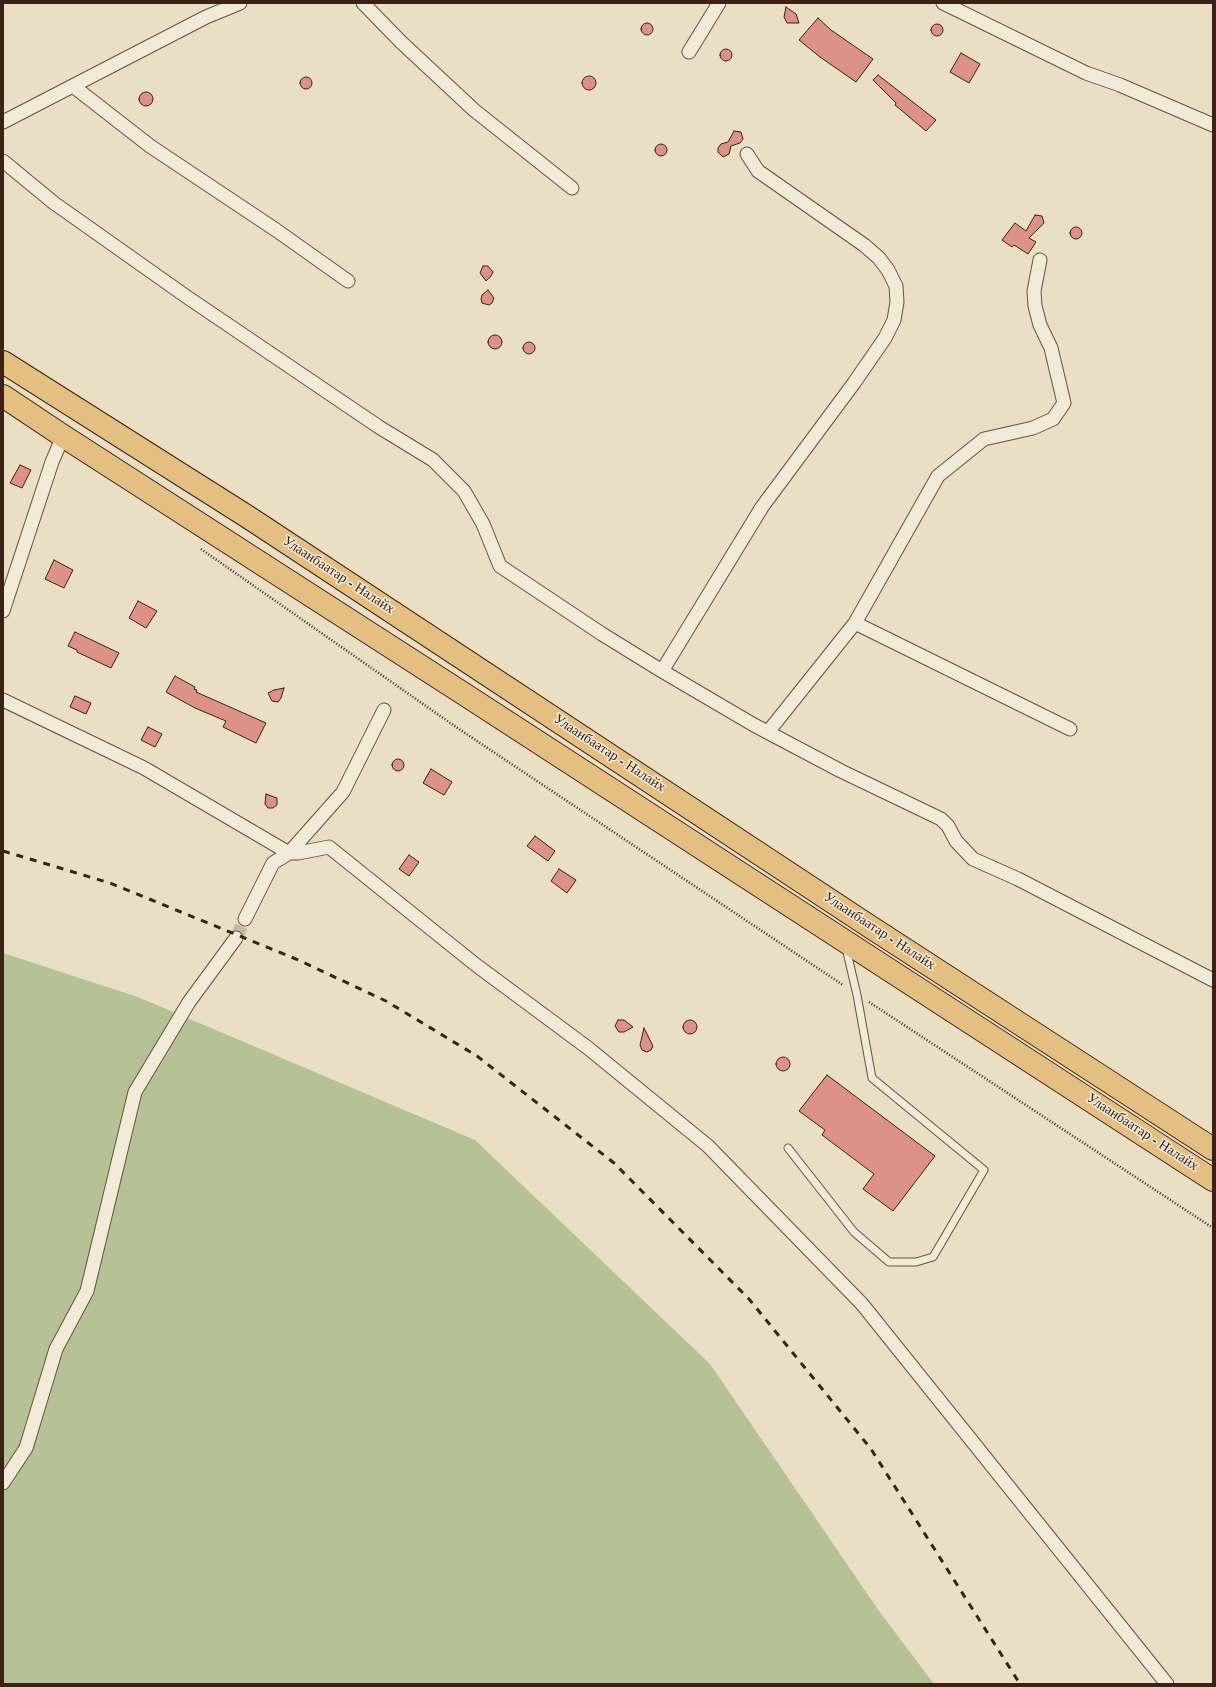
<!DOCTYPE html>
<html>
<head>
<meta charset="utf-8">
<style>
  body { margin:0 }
  #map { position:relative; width:1216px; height:1687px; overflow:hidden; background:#eadec4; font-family:"IM FELL DW Pica",serif }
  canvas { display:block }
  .frame { position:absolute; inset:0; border:4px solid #3b2214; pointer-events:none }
</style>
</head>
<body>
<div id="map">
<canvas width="1216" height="1687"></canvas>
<div class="frame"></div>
</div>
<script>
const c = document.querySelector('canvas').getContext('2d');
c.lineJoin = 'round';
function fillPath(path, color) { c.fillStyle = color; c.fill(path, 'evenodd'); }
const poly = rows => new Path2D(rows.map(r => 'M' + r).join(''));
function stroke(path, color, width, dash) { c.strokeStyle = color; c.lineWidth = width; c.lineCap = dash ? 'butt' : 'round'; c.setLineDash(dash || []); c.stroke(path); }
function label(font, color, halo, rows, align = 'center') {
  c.font = font + ' "IM FELL DW Pica",serif'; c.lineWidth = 3; c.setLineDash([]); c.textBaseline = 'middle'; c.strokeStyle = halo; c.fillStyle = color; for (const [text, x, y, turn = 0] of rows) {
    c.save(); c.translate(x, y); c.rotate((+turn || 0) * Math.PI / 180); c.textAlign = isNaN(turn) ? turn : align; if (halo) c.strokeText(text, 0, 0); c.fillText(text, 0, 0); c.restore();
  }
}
fillPath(poly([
  [3,953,138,997,475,1140,710,1364,879,1611,934,1684,3,1684]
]), '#b5c296');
const building = poly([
  [786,7,796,14,799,23,787,23,784,17,786,7],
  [818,18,831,30,873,59,856,82,820,57,799,40,818,18],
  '641 29a6 6 0 1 1 12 0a6 6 0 1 1-12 0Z',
  '931 30a6 6 0 1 1 12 0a6 6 0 1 1-12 0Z',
  '720 55a6 6 0 1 1 12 0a6 6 0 1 1-12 0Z',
  [961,53,980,64,969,83,950,72,961,53],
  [878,75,936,120,926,131,895,105,896,103,873,80,878,75],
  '582 83a7 7 0 1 1 14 0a7 7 0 1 1-14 0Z',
  '300 83a6 6 0 1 1 12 0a6 6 0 1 1-12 0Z',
  '139 99a7 7 0 1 1 14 0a7 7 0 1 1-14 0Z',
  [734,131,741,132,743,139,740,143,731,146,729,154,723,157,718,152,718,148,721,144,728,142,734,131],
  '655 150a6 6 0 1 1 12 0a6 6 0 1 1-12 0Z',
  [1035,215,1042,216,1044,223,1029,238,1036,242,1028,254,1014,245,1012,247,1002,240,1015,223,1026,231,1035,215],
  '1070 233a6 6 0 1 1 12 0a6 6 0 1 1-12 0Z',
  [483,266,488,266,493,272,491,276,486,281,480,273,483,266],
  [488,290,494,298,492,303,489,305,482,303,481,299,482,295,488,290],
  '488 342a7 7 0 1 1 14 0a7 7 0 1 1-14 0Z',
  '523 348a6 6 0 1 1 12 0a6 6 0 1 1-12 0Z',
  [20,465,31,470,22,488,10,483,20,465],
  [54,560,73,570,64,588,45,579,54,560],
  [138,601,157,611,146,628,129,618,138,601],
  [75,632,119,653,111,668,77,652,77,650,68,646,75,632],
  [175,676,195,687,194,689,197,690,196,692,266,723,256,743,223,727,226,721,195,708,166,692,175,676],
  [284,688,281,698,278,702,272,701,268,693,274,690,284,688],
  [75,696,91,703,86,714,70,707,75,696],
  [148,727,162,734,155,747,141,740,148,727],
  '392 765a6 6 0 1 1 12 0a6 6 0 1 1-12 0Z',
  [431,769,452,782,444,795,423,783,431,769],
  [266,794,277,798,277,805,273,808,268,808,265,804,266,794],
  [535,836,555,851,548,861,527,846,535,836],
  [409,855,419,862,409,876,399,869,409,855],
  [559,869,576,880,567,893,551,881,559,869],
  [618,1020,624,1020,633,1027,624,1032,619,1032,615,1026,618,1020],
  '683 1027a7 7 0 1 1 14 0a7 7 0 1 1-14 0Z',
  [644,1028,653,1046,651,1050,647,1052,642,1050,640,1045,644,1028],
  '776 1064a7 7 0 1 1 14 0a7 7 0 1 1-14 0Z',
  [827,1075,935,1156,893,1211,863,1189,874,1174,822,1135,825,1130,799,1111,827,1075]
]);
fillPath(building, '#dc9189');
stroke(building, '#3b2214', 1);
stroke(poly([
  [236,938,245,919]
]), '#c7b8a1', 13, [13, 6]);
const service = poly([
  [788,1148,854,1232,889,1262,916,1262,933,1257,984,1170,872,1078,857,995,846,948]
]);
const minor = poly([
  [363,3,401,42,474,110,572,188],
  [943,3,1086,73,1120,85,1213,125],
  [689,52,719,3],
  [73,86,150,146,276,230,348,281],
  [3,122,206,17,240,3],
  [3,161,54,203,187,297,379,427,433,460,464,491,483,524,500,566,602,634,662,671,754,725,841,771,941,819,948,826,956,841,973,859,1018,879,1213,980],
  [3,611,52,462,63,436],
  [855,623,1070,729],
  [662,671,762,507,854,383,885,338,894,320,897,302,896,286,888,270,879,258,864,245,758,171,747,154],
  [3,700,144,768,289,853,298,853,329,847,476,965,588,1048,708,1146,862,1304,1167,1684],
  [768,732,855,623,938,476,984,439,1033,428,1053,419,1064,403,1051,348,1040,325,1035,306,1034,291,1040,260],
  [245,919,273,863,289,853,343,792,384,710],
  [3,1483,26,1448,56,1349,87,1291,135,1092,189,1002,236,938]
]);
const trunk = poly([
  [3,362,248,517,869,926,1213,1149],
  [3,396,63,436,464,694,1213,1180]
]);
stroke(service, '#675140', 9);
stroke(minor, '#675140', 15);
stroke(trunk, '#3b2214', 24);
stroke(poly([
  [201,549,456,727,843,985],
  [869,1002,1213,1228]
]), '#3b2214', 2.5, [1, 2]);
stroke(service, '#f1ead9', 7);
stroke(minor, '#f1ead9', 13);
stroke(trunk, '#e5bf82', 22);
stroke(poly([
  [3,851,110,883,296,959,386,1001,477,1056,614,1163,749,1299,871,1449,1020,1684]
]), '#3b2214', 3, [7, 7]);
label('14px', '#3b2214', '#f1ead9', [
  ["Улаанбаатар - Налайх",338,576,33],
  ["Улаанбаатар - Налайх",609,754,33],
  ["Улаанбаатар - Налайх",879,932,33],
  ["Улаанбаатар - Налайх",1142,1133,33]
]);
</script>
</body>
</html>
